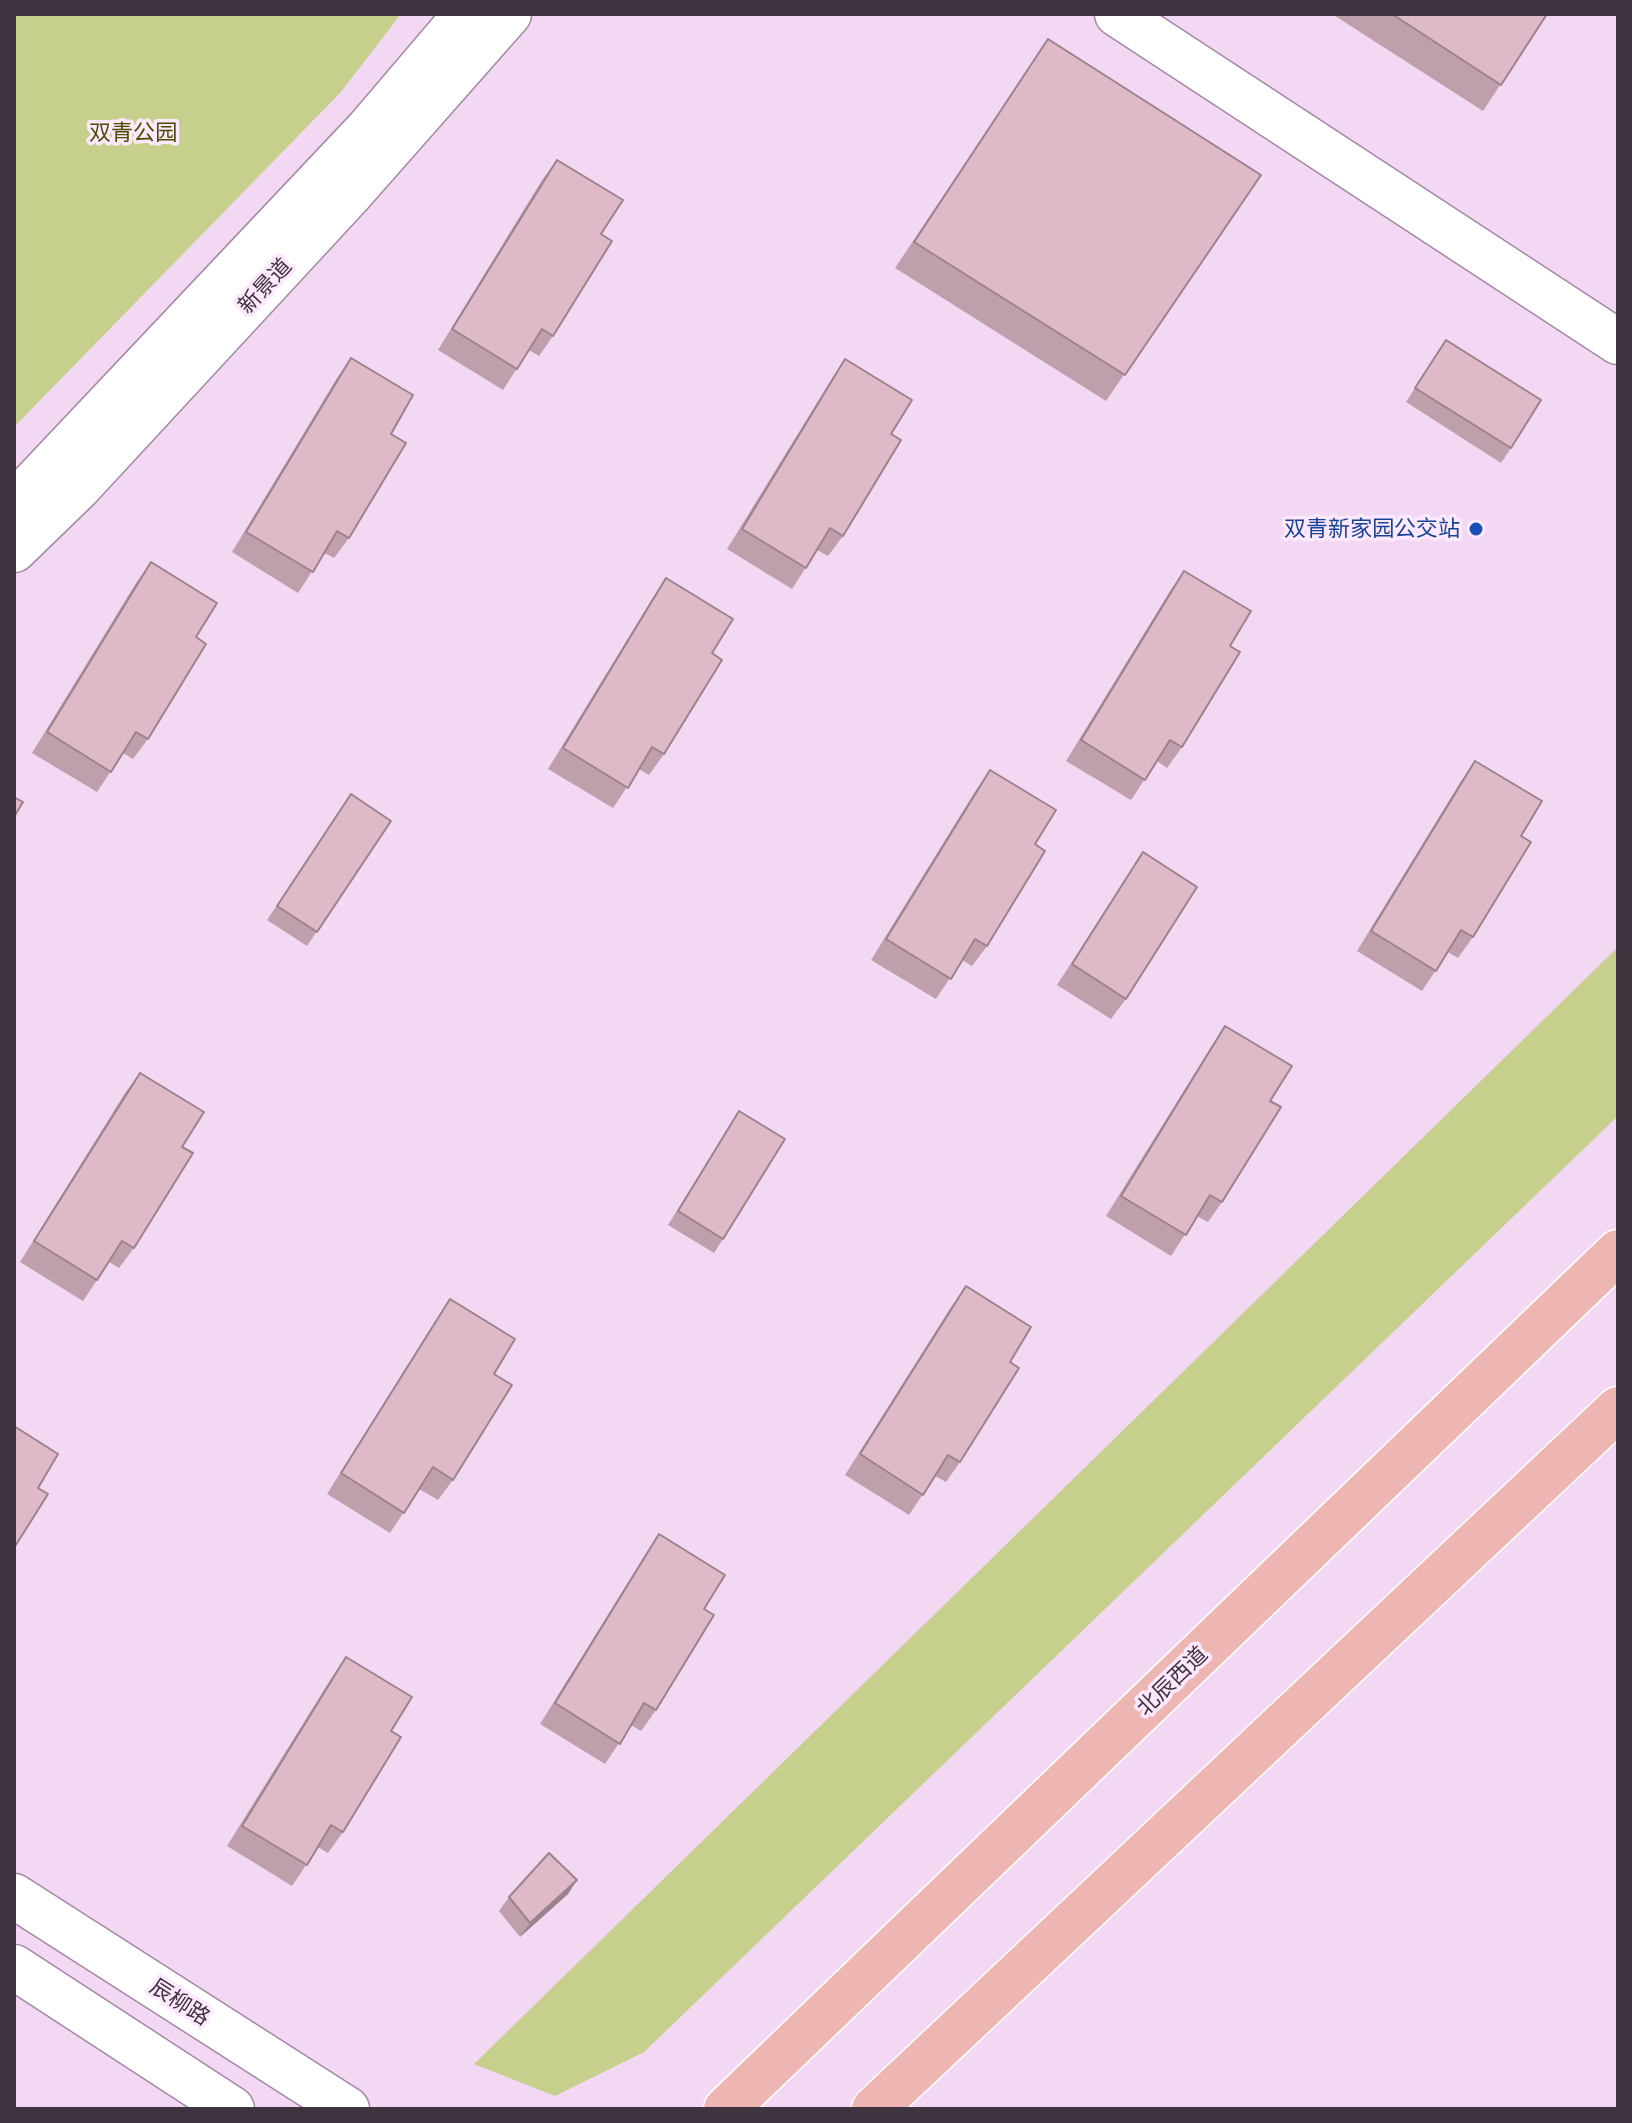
<!DOCTYPE html>
<html>
<head>
<meta charset="utf-8">
<style>
  body { margin:0 }
  #map { position:relative; width:1632px; height:2123px; overflow:hidden; background:#f3d8f4; font-family:Commissioner,sans-serif }
  canvas { display:block }
  .frame { position:absolute; inset:0; border:16px solid #3e333e; pointer-events:none }
</style>
</head>
<body>
<div id="map">
<canvas width="1632" height="2123"></canvas>
<div class="frame"></div>
</div>
<script>
const c = document.querySelector('canvas').getContext('2d');
c.lineJoin = 'round';
function fillPath(path, color) { c.fillStyle = color; c.fill(path, 'evenodd'); }
const poly = rows => new Path2D(rows.map(r => 'M' + r).join(''));
function stroke(path, color, width, dash) { c.strokeStyle = color; c.lineWidth = width; c.lineCap = dash ? 'butt' : 'round'; c.setLineDash(dash || []); c.stroke(path); }
function label(font, color, halo, rows, align = 'center') {
  c.font = font + ' Commissioner,"Noto Sans SC",sans-serif'; c.lineWidth = 7; c.setLineDash([]); c.textBaseline = 'middle'; c.strokeStyle = halo; c.fillStyle = color; for (const [text, x, y, turn = 0] of rows) {
    c.save(); c.translate(x, y); c.rotate((+turn || 0) * Math.PI / 180); c.textAlign = isNaN(turn) ? turn : align; if (halo) c.strokeText(text, 0, 0); c.fillText(text, 0, 0); c.restore();
  }
}
fillPath(poly([
  [14,14,401,14,340,93,14,427],
  [1618,947,1618,1116,644,2052,555,2096,474,2064]
]), '#c6cf8c');
const secondary = poly([
  [1117,14,1618,342],
  [14,504,368,129,466,14],
  [14,550,78,488,352,192,509,14],
  [14,1896,347,2109],
  [14,1967,232,2109]
]);
const primary = poly([
  [726,2109,1618,1252],
  [874,2109,1618,1409]
]);
stroke(secondary, '#a289a3', 47);
stroke(primary, '#fff', 47);
stroke(secondary, '#fff', 44);
stroke(primary, '#eeb6b3', 44);
fillPath(poly([
  [1332,14,1547,14,1483,111],
  [1048,39,1261,175,1106,401,895,268],
  [557,160,553,336,539,356,529,350,503,390,438,350,542,180],
  [1446,340,1511,448,1501,463,1406,402],
  [351,358,391,434,349,538,334,558,324,553,298,593,232,552,337,378],
  [845,359,891,434,843,536,828,556,817,550,792,589,727,549,831,380],
  [151,562,196,637,148,739,133,759,123,753,97,792,32,753,136,583],
  [1184,571,1230,646,1182,747,1167,768,1157,761,1131,800,1066,761,1170,591],
  [666,578,712,653,664,754,649,775,639,769,613,808,548,769,652,599],
  [1475,761,1473,937,1458,958,1448,952,1422,991,1357,951,1461,781],
  [990,770,987,946,972,966,962,960,936,999,871,960,976,790],
  [351,794,391,821,307,946,267,920],
  [1143,852,1126,999,1111,1019,1057,985],
  [1225,1026,1270,1101,1222,1202,1208,1222,1197,1216,1171,1256,1106,1216,1211,1047],
  [140,1073,182,1147,134,1248,119,1268,109,1262,83,1301,20,1262,125,1093],
  [739,1111,723,1239,714,1253,668,1225],
  [966,1286,1010,1362,960,1462,946,1482,935,1476,909,1515,845,1475,951,1307],
  [450,1299,453,1480,438,1500,419,1489,390,1533,327,1494,436,1320],
  [659,1534,704,1609,656,1710,641,1731,631,1725,605,1764,540,1724,645,1555],
  [346,1657,391,1731,343,1832,328,1853,318,1847,292,1886,227,1846,332,1677],
  [577,1880,568,1894,520,1937,499,1911,509,1897]
]), '#bf9fab');
fillPath(poly([
  [577,1880,568,1894,520,1937,530,1923]
]), '#9b828b');
const building = poly([
  [1392,14,1547,14,1501,85,1392,14],
  [1048,39,1261,175,1125,375,914,242,1048,39],
  [557,160,623,200,601,234,612,241,553,336,542,329,517,369,452,329,557,160],
  [1446,340,1541,400,1511,448,1415,388,1446,340],
  [351,358,413,395,391,434,406,443,349,538,337,531,313,572,246,532,351,358],
  [845,359,912,400,891,434,901,440,843,536,830,528,806,568,742,529,845,359],
  [151,562,217,603,196,637,206,644,148,739,136,732,111,772,47,732,151,562],
  [1184,571,1251,611,1230,646,1240,652,1182,747,1170,740,1145,780,1081,740,1184,571],
  [666,578,733,619,712,653,722,660,664,754,652,747,628,788,563,748,666,578],
  [1475,761,1542,801,1521,836,1531,842,1473,937,1461,930,1436,971,1371,931,1475,761],
  [990,770,1056,810,1035,844,1045,851,987,946,975,939,951,979,886,939,990,770],
  [351,794,391,821,317,932,277,906,351,794],
  [14,797,23,802,14,817,14,797],
  [1143,852,1197,887,1126,999,1072,964,1143,852],
  [1225,1026,1292,1066,1270,1101,1281,1107,1222,1202,1210,1195,1186,1235,1121,1196,1225,1026],
  [140,1073,204,1112,182,1147,193,1153,134,1248,122,1241,97,1280,34,1241,140,1073],
  [739,1111,785,1139,723,1239,678,1211,739,1111],
  [966,1286,1031,1327,1010,1362,1019,1368,960,1462,948,1455,923,1495,860,1454,966,1286],
  [450,1299,515,1339,494,1374,512,1385,453,1480,433,1467,404,1513,341,1473,450,1299],
  [14,1426,58,1454,38,1488,48,1494,14,1548,14,1426],
  [659,1534,725,1575,704,1609,714,1615,656,1710,644,1703,620,1744,555,1703,659,1534],
  [346,1657,412,1697,391,1731,401,1737,343,1832,331,1825,307,1865,242,1826,346,1657],
  [549,1853,577,1880,530,1923,509,1897,549,1853]
]);
fillPath(building, '#deb9c7');
stroke(building, '#9b828b', 2);
for (const [x, y, r, color] of [
  [1476,529,8,"#1a4fb4"]
]) { const dot = new Path2D(); dot.arc(x, y, r, 0, 2 * Math.PI); c.fillStyle = color; c.fill(dot); stroke(dot, '#fde8fe', 3); }
label('22px', '#484d00', '#fde8fe', [
  ["双青公园",133,133]
]);
label('22px', '#3e333e', '#fde8fe', [
  ["新景道",265,286,-47],
  ["北辰西道",1172,1681,-44],
  ["辰柳路",180,2002,33]
]);
label('22px', '#164399', '#fde8fe', [
  ["双青新家园公交站",1460,529]
], 'right');
</script>
</body>
</html>
